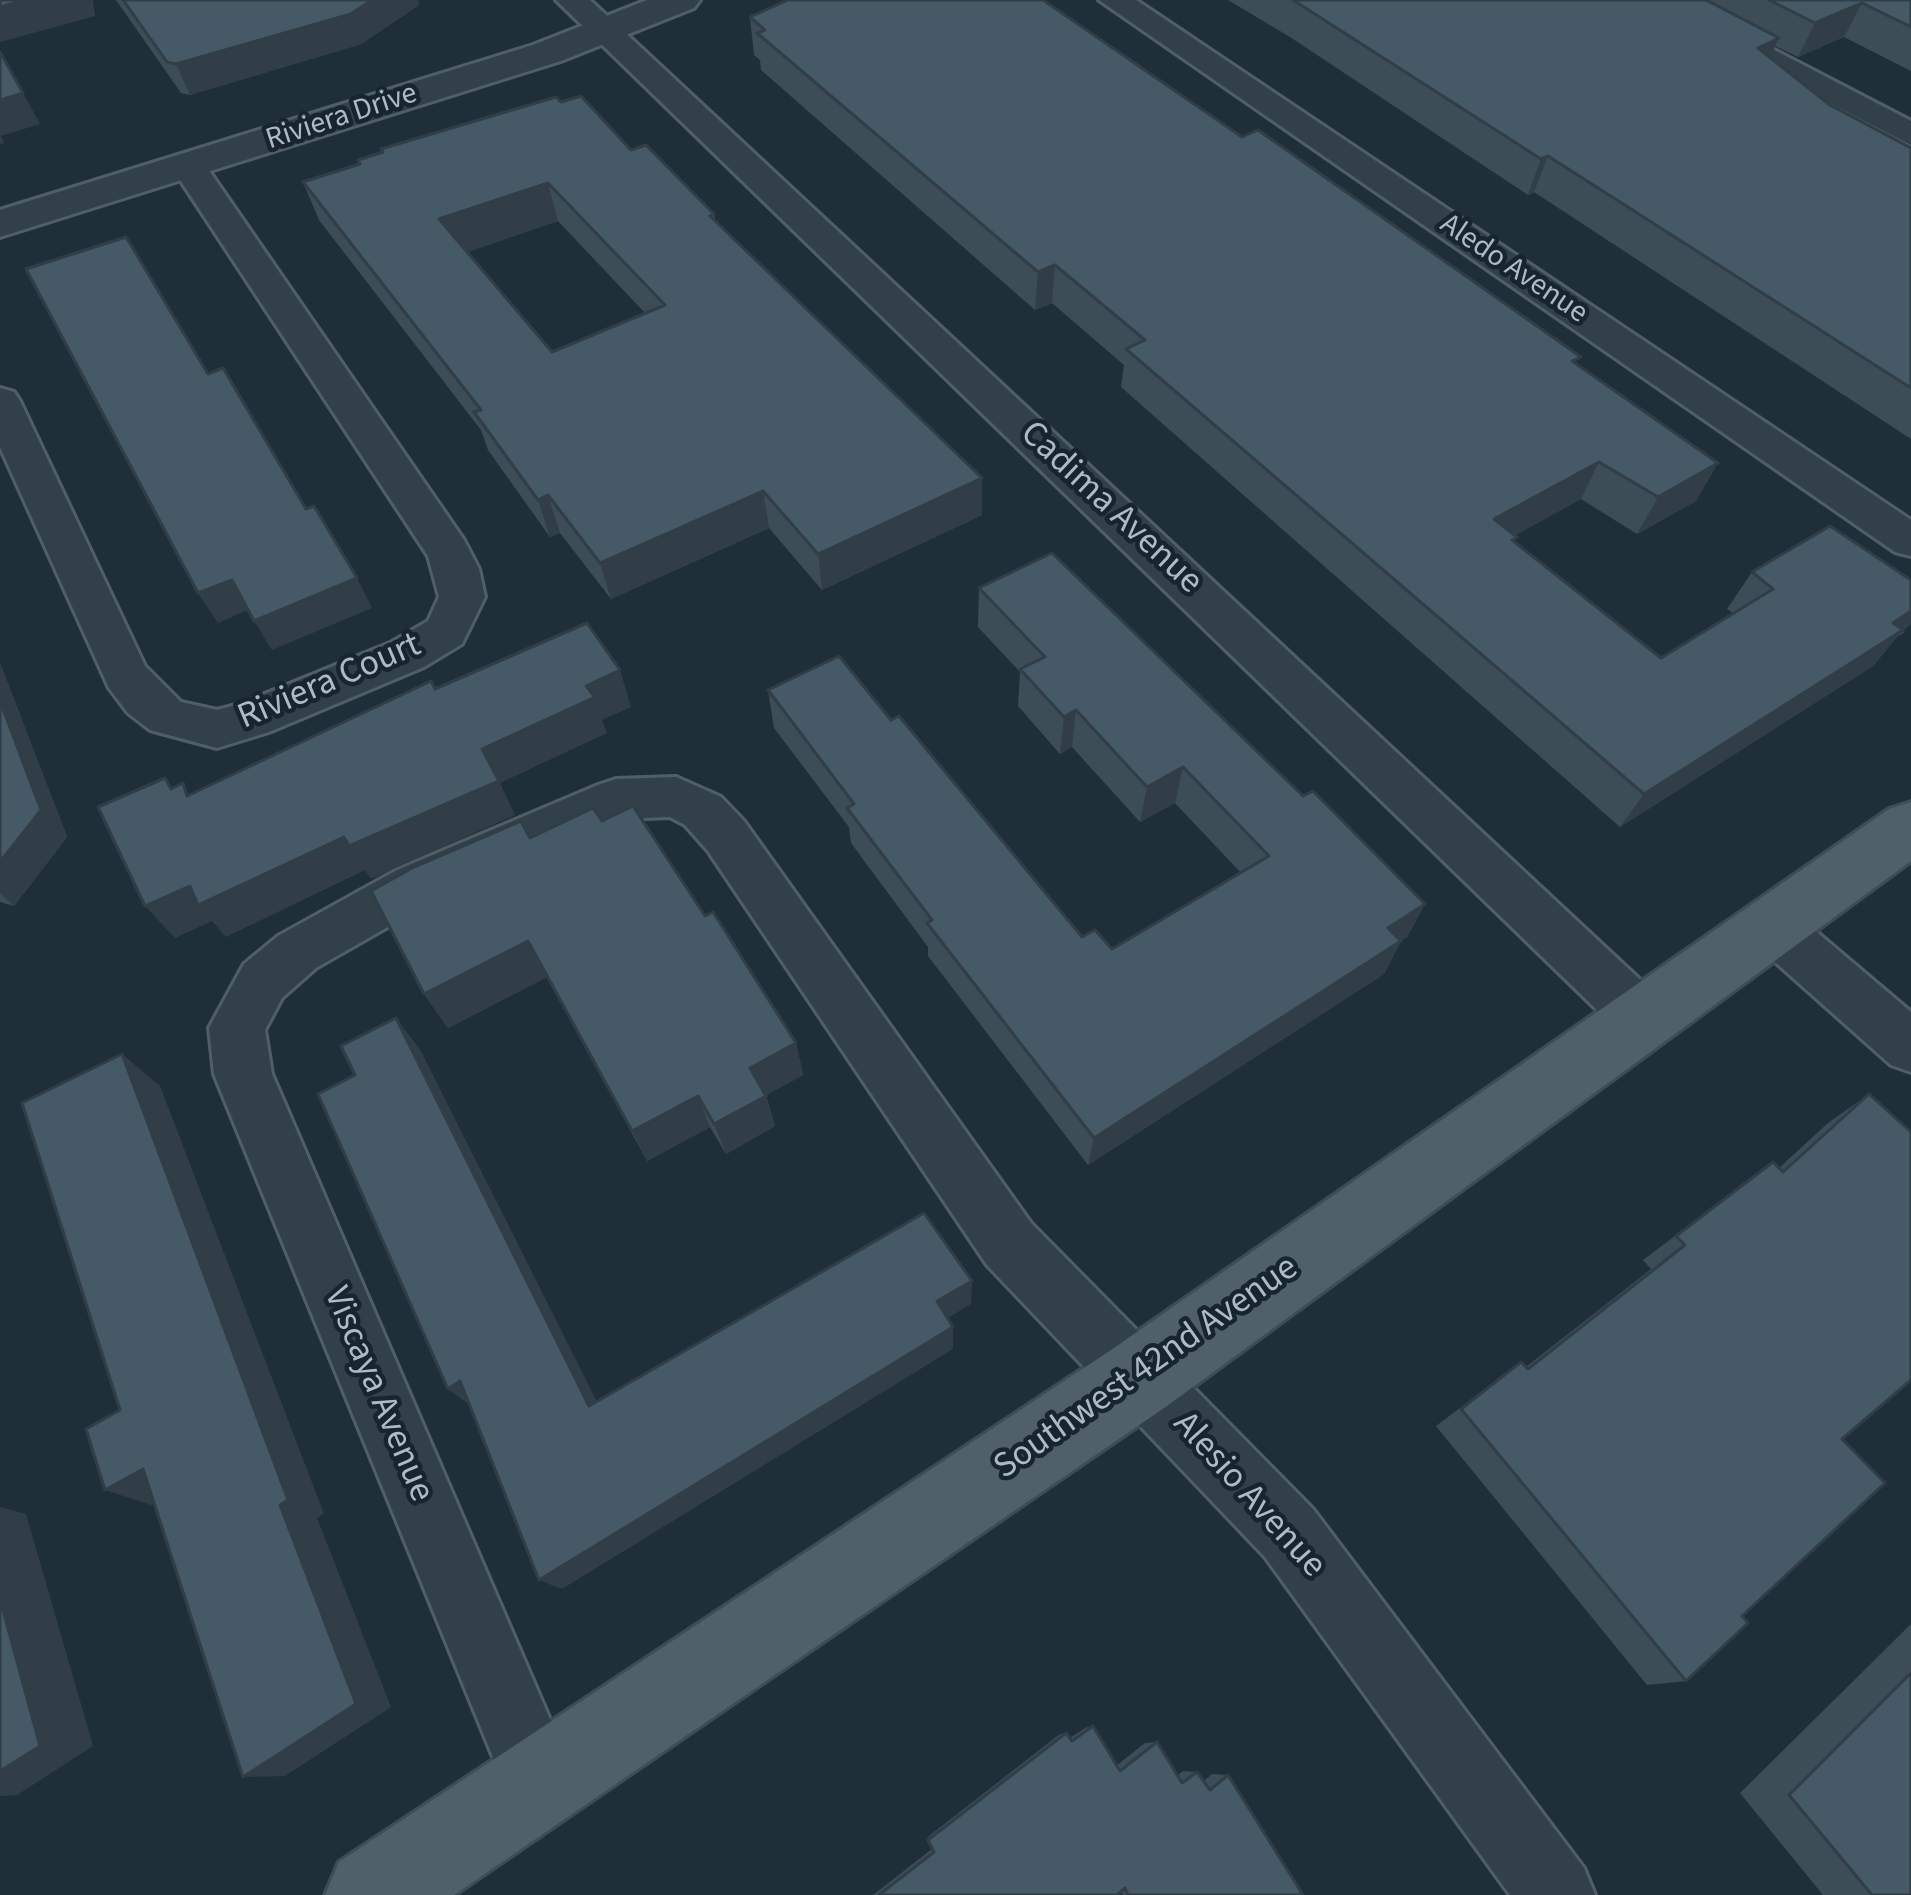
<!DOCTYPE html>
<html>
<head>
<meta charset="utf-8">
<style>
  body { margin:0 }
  canvas { display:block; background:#1f2f3a }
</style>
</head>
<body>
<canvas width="1911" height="1895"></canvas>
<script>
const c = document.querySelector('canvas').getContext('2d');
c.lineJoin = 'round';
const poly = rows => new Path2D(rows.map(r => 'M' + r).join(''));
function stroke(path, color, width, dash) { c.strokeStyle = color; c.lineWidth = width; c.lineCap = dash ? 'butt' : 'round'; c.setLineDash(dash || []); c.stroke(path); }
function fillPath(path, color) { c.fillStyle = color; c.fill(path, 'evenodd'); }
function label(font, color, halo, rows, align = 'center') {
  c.font = font + ' "Source Sans 3",sans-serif'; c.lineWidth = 9; c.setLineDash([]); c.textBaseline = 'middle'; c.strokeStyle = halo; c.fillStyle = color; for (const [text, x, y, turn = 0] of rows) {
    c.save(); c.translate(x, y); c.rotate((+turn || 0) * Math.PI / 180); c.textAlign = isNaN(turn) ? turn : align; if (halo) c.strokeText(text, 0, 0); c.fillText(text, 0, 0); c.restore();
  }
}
const minor = poly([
  [556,0,590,0,1665,1003,1673,1020,1665,1037,1645,1045,1625,1037,556,0],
  [1099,0,1136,0,1911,520,1911,556,1895,552,1099,0],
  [1638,0,1678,0,1911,121,1911,145,1643,7,1638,0],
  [189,155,201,159,464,540,479,569,485,597,462,644,424,667,269,732,217,748,150,730,128,713,109,688,0,447,0,388,14,392,20,401,145,666,181,702,217,710,240,704,390,643,428,621,439,597,428,556,171,166,177,159,189,155],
  [676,777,721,797,744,821,1031,1223,1313,1509,1584,1868,1595,1895,1510,1895,1265,1557,987,1265,708,851,685,825,670,817,621,819,435,900,316,968,282,998,265,1030,272,1074,576,1780,565,1806,539,1817,513,1806,214,1074,209,1028,244,964,278,936,397,870,598,785,616,779,676,777],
  [1774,905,1793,912,1911,1012,1911,1072,1891,1065,1755,944,1747,928,1755,912,1774,905]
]);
const tertiary = poly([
  [647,0,700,0,694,8,561,61,0,237,0,210,533,45,647,0]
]);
const primary = poly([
  [1911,802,1911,861,1167,1406,454,1895,325,1895,339,1862,1111,1350,1889,809,1911,802]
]);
stroke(minor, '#505e68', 6);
stroke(tertiary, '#505e68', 6);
stroke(primary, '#3f4c56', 6);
fillPath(minor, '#32404a');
fillPath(tertiary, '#32404a');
fillPath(primary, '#50606a');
fillPath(poly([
  [116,0,418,0,419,5,361,44,190,95,181,93],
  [1228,0,1911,0,1911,71,1844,37,1798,57,1775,46,1770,57,1830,105,1911,148,1911,439,1534,192,1528,195,1290,37],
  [750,17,1242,137,1577,365,1696,501,1637,534,1581,499,1515,535,1515,542,1661,658,1733,613,1727,609,1752,572,1905,632,1897,637,1873,666,1620,827,1121,387,1124,365,1052,303,1035,310,761,70,760,60,754,55],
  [561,102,631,150,714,214,715,220,982,478,982,515,822,590,769,528,611,599,560,533,550,537,488,450,481,430,319,220,303,182],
  [558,221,645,313,552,352,467,252],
  [979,588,1303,796,1425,904,1407,937,1401,941,1384,974,1088,1165,928,956,928,947,851,843,849,827,774,728,768,690,891,720,1082,937,1112,949,1241,873,1175,803,1140,822,1072,747,1060,754,1018,706,1020,672,978,627],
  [0,663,67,837,14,906,0,902],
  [602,821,796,1043,803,1075,766,1095,775,1126,726,1154,710,1127,647,1161,547,977,448,1028,424,994,530,838],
  [1869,1094,1842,1439,1742,1616,1686,1681,1647,1685,1436,1426,1521,1362,1526,1367,1651,1269,1643,1260,1773,1162,1779,1168,1828,1123],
  [1911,1624,1911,1895,1823,1895,1740,1793],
  [1093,1726,1116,1766,1145,1743,1157,1742,1178,1775,1183,1771,1197,1772,1204,1781,1212,1774,1228,1775,1303,1895,1123,1895,1121,1892,1117,1895,873,1895,932,1849,928,1840,929,1836,1060,1734,1066,1733,1070,1738,1085,1728]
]), '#3c4d58');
fillPath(poly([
  [26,0,93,0,95,16,0,42,0,7],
  [372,0,418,0,419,5,361,44,190,95,176,64],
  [1862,3,1844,37,1798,57,1815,23],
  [1779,38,1762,73,1758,48],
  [23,93,40,124,1,136,4,143,0,144,0,100],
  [1548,156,1534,192,1528,195,1541,159],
  [548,183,558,221,452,257,439,219],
  [1055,265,1052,303,1035,310,1038,272],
  [1599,462,1581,499,1478,556,1494,519],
  [1718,463,1696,501,1637,534,1658,497],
  [982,478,982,515,822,590,818,554],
  [763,491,769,528,611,599,600,563],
  [548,495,560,533,550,537,538,500],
  [357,578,372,608,272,650,254,621],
  [232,580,250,609,218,623,198,593],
  [1911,611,1911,624,1897,637,1873,666,1620,827,1644,794],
  [0,663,67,837,14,906,0,893],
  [620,670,631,707,602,720,607,733,500,783,515,815,371,879,365,870,226,937,212,921,175,938,145,906,482,749,586,686],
  [1076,710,1072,747,1060,754,1064,717],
  [1183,767,1175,803,1140,822,1147,787],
  [1425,904,1407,937,1371,960,1388,928],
  [528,941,547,977,448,1028,424,994],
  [1401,941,1384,974,1088,1165,1094,1138],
  [396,1018,421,1051,608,1424,589,1406],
  [796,1043,803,1075,759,1099,750,1068],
  [122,1054,160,1086,324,1514,317,1518,391,1707,285,1776,243,1777,280,1505],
  [698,1096,710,1127,647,1161,632,1131],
  [766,1096,775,1126,726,1154,714,1124],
  [972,1281,971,1304,938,1324,937,1301],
  [953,1327,953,1349,562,1589,539,1580],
  [460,1381,474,1408,448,1389],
  [143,1469,186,1484,151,1505,105,1490],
  [0,1507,26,1514,93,1746,17,1795,0,1796]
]), '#313e47');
const building = poly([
  [0,0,26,0,0,7,0,0],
  [123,0,372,0,351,14,176,64,167,62,123,0],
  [788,0,1043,0,1242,137,1258,130,1581,357,1572,361,1718,463,1658,497,1599,462,1494,519,1517,537,1512,540,1661,658,1773,589,1752,572,1830,526,1911,580,1911,611,1893,623,1903,630,1644,794,1126,349,1145,340,1055,265,1038,272,757,33,765,30,750,17,788,0],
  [1293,0,1706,0,1779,38,1758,48,1830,105,1911,148,1911,388,1548,156,1541,159,1293,0],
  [1769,0,1911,0,1911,27,1862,3,1815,23,1769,0],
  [0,52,23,93,0,100,0,52],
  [581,96,631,150,646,145,714,214,710,216,982,478,818,554,763,491,600,563,548,495,538,500,474,412,481,410,303,182,360,164,358,160,383,152,381,149,556,97,561,102,581,96],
  [548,183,665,305,552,352,439,219,548,183],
  [126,237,208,374,223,368,306,509,314,506,357,578,254,621,232,580,198,593,26,269,126,237],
  [1052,553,1303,796,1313,791,1425,904,1388,928,1401,941,1094,1138,927,923,932,920,847,808,854,804,768,690,839,656,891,720,899,716,1082,937,1095,930,1112,949,1269,856,1183,767,1147,787,1076,710,1064,717,1020,669,1045,657,979,588,1052,553],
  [587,623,620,670,586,686,595,697,482,749,499,781,349,846,344,837,198,905,190,886,145,906,98,807,165,778,171,789,183,783,187,796,431,681,435,689,587,623],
  [0,701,41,810,0,862,0,701],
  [633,806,705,916,713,912,796,1043,750,1068,766,1096,714,1124,698,1096,632,1131,528,941,424,994,371,891,414,867,521,821,530,838,593,808,602,821,633,806],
  [396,1018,589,1406,924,1213,972,1281,937,1301,953,1327,539,1580,460,1381,448,1389,318,1094,355,1075,341,1046,396,1018],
  [122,1054,288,1500,280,1505,356,1704,243,1777,143,1469,105,1490,86,1429,120,1410,22,1103,122,1054],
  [1869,1094,1911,1132,1911,1380,1842,1439,1885,1483,1742,1616,1748,1623,1686,1681,1461,1409,1521,1362,1528,1369,1685,1245,1676,1236,1773,1162,1783,1172,1869,1094],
  [0,1599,40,1746,0,1771,0,1599],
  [1911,1673,1911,1895,1872,1895,1789,1795,1911,1673],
  [1093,1726,1120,1771,1157,1742,1182,1783,1197,1772,1210,1790,1228,1775,1303,1895,1128,1895,1125,1888,1117,1895,879,1895,934,1852,928,1840,1066,1733,1072,1741,1093,1726]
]);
fillPath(building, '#465966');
stroke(building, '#313e47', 3);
label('30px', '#acbbc7', '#18252e', [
  ["Riviera Drive",342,118,-18],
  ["Aledo Avenue",1513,270,34]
]);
label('36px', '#acbbc7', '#18252e', [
  ["Cadima Avenue",1110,509,43],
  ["Riviera Court",330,683,-23],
  ["Southwest 42nd Avenue",1147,1369,-35],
  ["Viscaya Avenue",377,1395,67],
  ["Alesio Avenue",1248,1496,48]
]);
</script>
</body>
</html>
